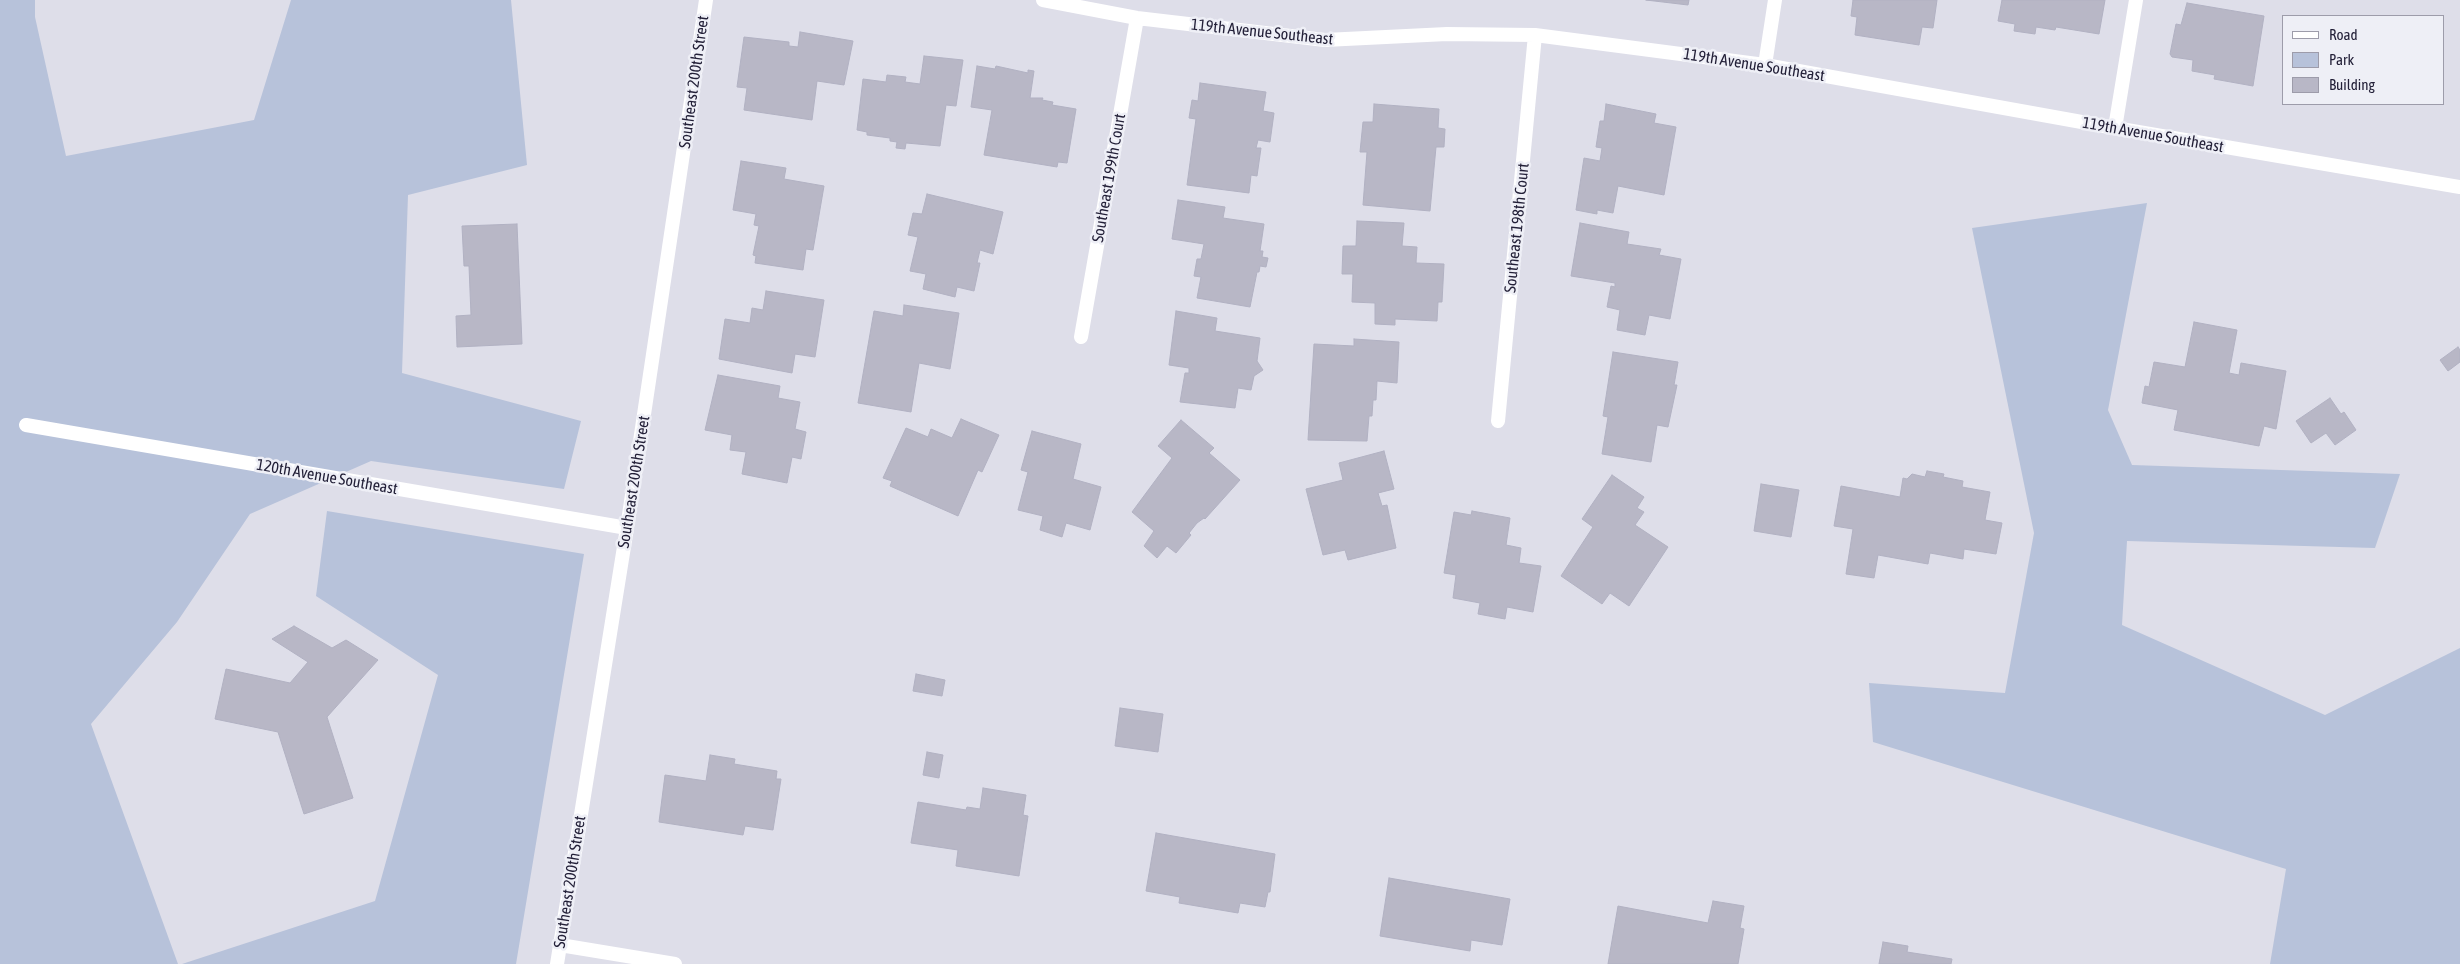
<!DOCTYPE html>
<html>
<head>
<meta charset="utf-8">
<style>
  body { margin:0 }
  #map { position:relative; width:2460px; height:964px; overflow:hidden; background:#dedee9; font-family:"Asap Condensed",sans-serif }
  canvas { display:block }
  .legend { position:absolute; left:2282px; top:15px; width:162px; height:90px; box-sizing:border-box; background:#eeeff6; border:1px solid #9d9caa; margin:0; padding:6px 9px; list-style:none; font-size:15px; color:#232038 }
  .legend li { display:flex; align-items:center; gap:10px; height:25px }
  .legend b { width:25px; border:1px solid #9d9caa }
</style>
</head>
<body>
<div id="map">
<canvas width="2460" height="964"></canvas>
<ul class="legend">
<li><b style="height:6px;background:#fff"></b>Road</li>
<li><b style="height:14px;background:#b7c2da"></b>Park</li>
<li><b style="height:14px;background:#b8b7c6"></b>Building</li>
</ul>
</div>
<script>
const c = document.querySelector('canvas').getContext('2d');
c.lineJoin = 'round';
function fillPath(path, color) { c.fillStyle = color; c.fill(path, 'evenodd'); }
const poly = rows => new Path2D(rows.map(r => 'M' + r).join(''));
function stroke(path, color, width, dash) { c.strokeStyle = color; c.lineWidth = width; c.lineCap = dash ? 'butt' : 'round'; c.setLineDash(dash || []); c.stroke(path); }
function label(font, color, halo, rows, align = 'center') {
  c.font = font + ' "Asap Condensed",sans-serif'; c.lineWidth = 5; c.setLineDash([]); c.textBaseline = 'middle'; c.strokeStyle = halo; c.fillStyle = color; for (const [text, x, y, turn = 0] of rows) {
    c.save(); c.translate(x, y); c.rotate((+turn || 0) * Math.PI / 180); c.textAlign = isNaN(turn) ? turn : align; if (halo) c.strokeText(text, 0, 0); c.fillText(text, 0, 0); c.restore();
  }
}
fillPath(poly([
  [0,0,35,0,35,17,66,156,254,120,291,0,511,0,527,165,408,195,402,373,581,421,564,489,371,461,250,514,177,622,91,724,178,964,0,964],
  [2147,203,2108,410,2132,465,2400,474,2375,548,2127,541,2122,625,2325,715,2460,648,2460,964,2270,964,2286,869,1873,742,1869,683,2005,693,2034,533,1972,228],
  [327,511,584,554,516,964,182,964,375,901,438,675,316,596]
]), '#b7c2da');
const building = poly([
  [1646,0,1689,0,1688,5,1646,0],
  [1853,0,1937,0,1933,28,1922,27,1919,45,1855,35,1857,17,1851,16,1853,0],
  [2002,0,2105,0,2099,34,2056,27,2055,30,2036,27,2035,34,2014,31,2015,24,1998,21,2002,0],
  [2187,3,2264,16,2253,86,2214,79,2215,75,2192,71,2193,60,2172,57,2170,54,2176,24,2181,25,2187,3],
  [800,32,853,41,844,85,817,81,812,120,744,110,747,88,737,87,744,37,789,42,789,46,798,47,800,32],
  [924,56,963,60,956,106,946,105,940,146,906,143,905,149,896,148,897,142,890,141,890,138,867,135,867,132,857,130,863,79,886,82,887,75,906,77,905,82,920,84,924,56],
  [977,66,995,69,996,66,1028,73,1028,70,1034,71,1030,98,1043,98,1042,100,1053,102,1052,105,1076,109,1067,163,1058,162,1057,167,984,155,992,110,971,107,977,66],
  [1200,83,1266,92,1263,111,1274,113,1270,142,1258,140,1256,148,1261,148,1257,176,1251,175,1249,193,1187,185,1196,119,1189,118,1192,100,1198,101,1200,83],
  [1374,104,1439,109,1438,128,1445,129,1444,147,1436,147,1430,211,1363,205,1367,152,1360,152,1363,122,1373,122,1374,104],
  [1606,104,1656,114,1654,123,1676,127,1664,195,1618,186,1613,213,1597,210,1597,214,1576,210,1584,158,1600,161,1602,148,1596,147,1600,121,1604,121,1606,104],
  [741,161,786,168,784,179,824,186,813,250,806,249,803,270,755,263,756,256,753,255,759,226,754,225,756,214,733,210,741,161],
  [927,194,1003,212,993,254,980,250,977,263,980,263,974,291,957,287,955,297,923,289,926,274,910,271,918,237,908,235,913,213,922,214,927,194],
  [1178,200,1225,207,1223,218,1264,224,1260,251,1263,251,1262,257,1268,258,1266,267,1260,266,1259,272,1257,272,1250,307,1197,298,1201,277,1194,276,1197,259,1201,259,1204,244,1172,239,1178,200],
  [1357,221,1404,223,1402,246,1417,247,1416,263,1444,264,1442,302,1438,302,1437,321,1395,319,1395,325,1375,324,1375,303,1352,302,1353,274,1342,274,1343,246,1356,246,1357,221],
  [1580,223,1629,232,1627,244,1661,249,1659,255,1681,259,1670,319,1649,315,1645,335,1617,330,1620,310,1607,307,1611,286,1615,287,1615,283,1571,276,1580,223],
  [517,224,522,344,457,347,456,316,471,315,469,266,464,266,462,226,517,224],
  [766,291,824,300,815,357,795,354,792,373,719,359,725,319,750,323,752,308,763,310,766,291],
  [904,305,959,313,950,369,919,363,911,412,858,403,874,311,903,316,904,305],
  [1176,311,1217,318,1215,331,1260,338,1257,361,1263,370,1254,376,1251,390,1238,388,1235,408,1180,402,1185,373,1189,373,1189,368,1169,365,1176,311],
  [2194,322,2237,330,2229,373,2239,375,2241,363,2286,371,2276,429,2264,426,2259,446,2174,430,2178,410,2142,403,2145,386,2149,387,2154,362,2185,367,2194,322],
  [1354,339,1399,342,1397,383,1377,381,1376,400,1373,400,1372,416,1369,416,1367,441,1308,440,1314,344,1354,346,1354,339],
  [2458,347,2460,350,2460,362,2448,371,2440,360,2458,347],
  [1613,352,1678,362,1674,385,1677,385,1668,427,1657,425,1651,462,1602,454,1608,417,1603,416,1613,352],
  [718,375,780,386,778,398,800,402,795,429,806,432,801,459,792,457,787,483,742,474,746,452,730,450,732,435,705,430,718,375],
  [2330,398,2341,414,2344,412,2356,430,2335,445,2326,433,2311,443,2296,421,2330,398],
  [961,419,999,435,982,472,978,470,958,516,890,486,892,481,883,478,906,428,928,437,931,429,952,438,961,419],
  [1181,420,1214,448,1209,453,1240,480,1205,519,1204,518,1197,523,1189,533,1191,535,1176,553,1167,546,1157,558,1144,546,1154,531,1132,512,1172,458,1158,446,1181,420],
  [1032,431,1081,444,1073,479,1101,487,1090,530,1066,523,1062,537,1040,530,1043,516,1018,510,1028,472,1021,470,1032,431],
  [1384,451,1394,489,1378,493,1382,506,1387,505,1396,548,1348,560,1345,550,1323,555,1306,489,1343,480,1339,463,1384,451],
  [1927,471,1944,474,1943,477,1963,481,1962,487,1990,492,1985,520,2002,523,1996,554,1964,549,1963,559,1930,553,1928,564,1878,555,1874,578,1846,574,1853,529,1834,526,1841,486,1900,497,1903,478,1907,479,1912,474,1925,477,1927,471],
  [1612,475,1644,497,1637,508,1644,512,1635,525,1668,547,1629,606,1610,593,1602,604,1561,576,1593,527,1582,519,1612,475],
  [1761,484,1799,490,1791,537,1754,531,1761,484],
  [1472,511,1510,518,1506,545,1521,548,1519,563,1541,566,1533,612,1507,607,1505,619,1478,614,1480,603,1453,598,1456,575,1444,573,1454,512,1471,515,1472,511],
  [294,626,332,648,346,640,378,660,327,717,353,798,304,814,278,732,215,719,226,669,290,683,308,662,272,639,294,626],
  [916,674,945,680,942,696,913,691,916,674],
  [1120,708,1163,714,1158,752,1115,746,1120,708],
  [927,752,943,755,939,778,923,775,927,752],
  [710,755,735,759,734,764,777,771,776,779,781,779,773,830,745,826,743,835,659,822,665,775,706,781,710,755],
  [983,788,1026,795,1023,815,1028,816,1019,876,956,866,958,850,911,843,918,802,966,810,967,807,980,809,983,788],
  [1156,833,1275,854,1270,892,1268,892,1265,907,1240,903,1238,913,1179,903,1180,897,1146,891,1156,833],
  [1389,878,1510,899,1502,945,1471,940,1470,951,1380,936,1389,878],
  [1713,901,1744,906,1740,928,1744,929,1738,964,1608,964,1618,906,1708,923,1713,901],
  [1883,942,1908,946,1907,952,1952,959,1951,964,1879,964,1883,942]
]);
fillPath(building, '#b8b7c6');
stroke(building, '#b1b1c2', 1);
stroke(poly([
  [1043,0,1137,18,1325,40,1447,34,1535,35,1765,65,2115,128,2460,187],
  [1765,65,1775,0],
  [2115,128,2136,0],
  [1081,337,1137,18],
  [1498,421,1535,35],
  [26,425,627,528],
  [560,945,675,964],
  [557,964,627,528,706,0]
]), '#fff', 14);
label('16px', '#232038', '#eeeff6', [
  ["119th Avenue Southeast",1262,32,6],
  ["119th Avenue Southeast",1754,65,9],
  ["Southeast 200th Street",694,82,-82],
  ["119th Avenue Southeast",2153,135,10],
  ["Southeast 199th Court",1109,178,-80],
  ["Southeast 198th Court",1517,228,-84],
  ["120th Avenue Southeast",327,477,10],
  ["Southeast 200th Street",634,482,-81],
  ["Southeast 200th Street",570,882,-81]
]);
</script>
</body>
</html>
